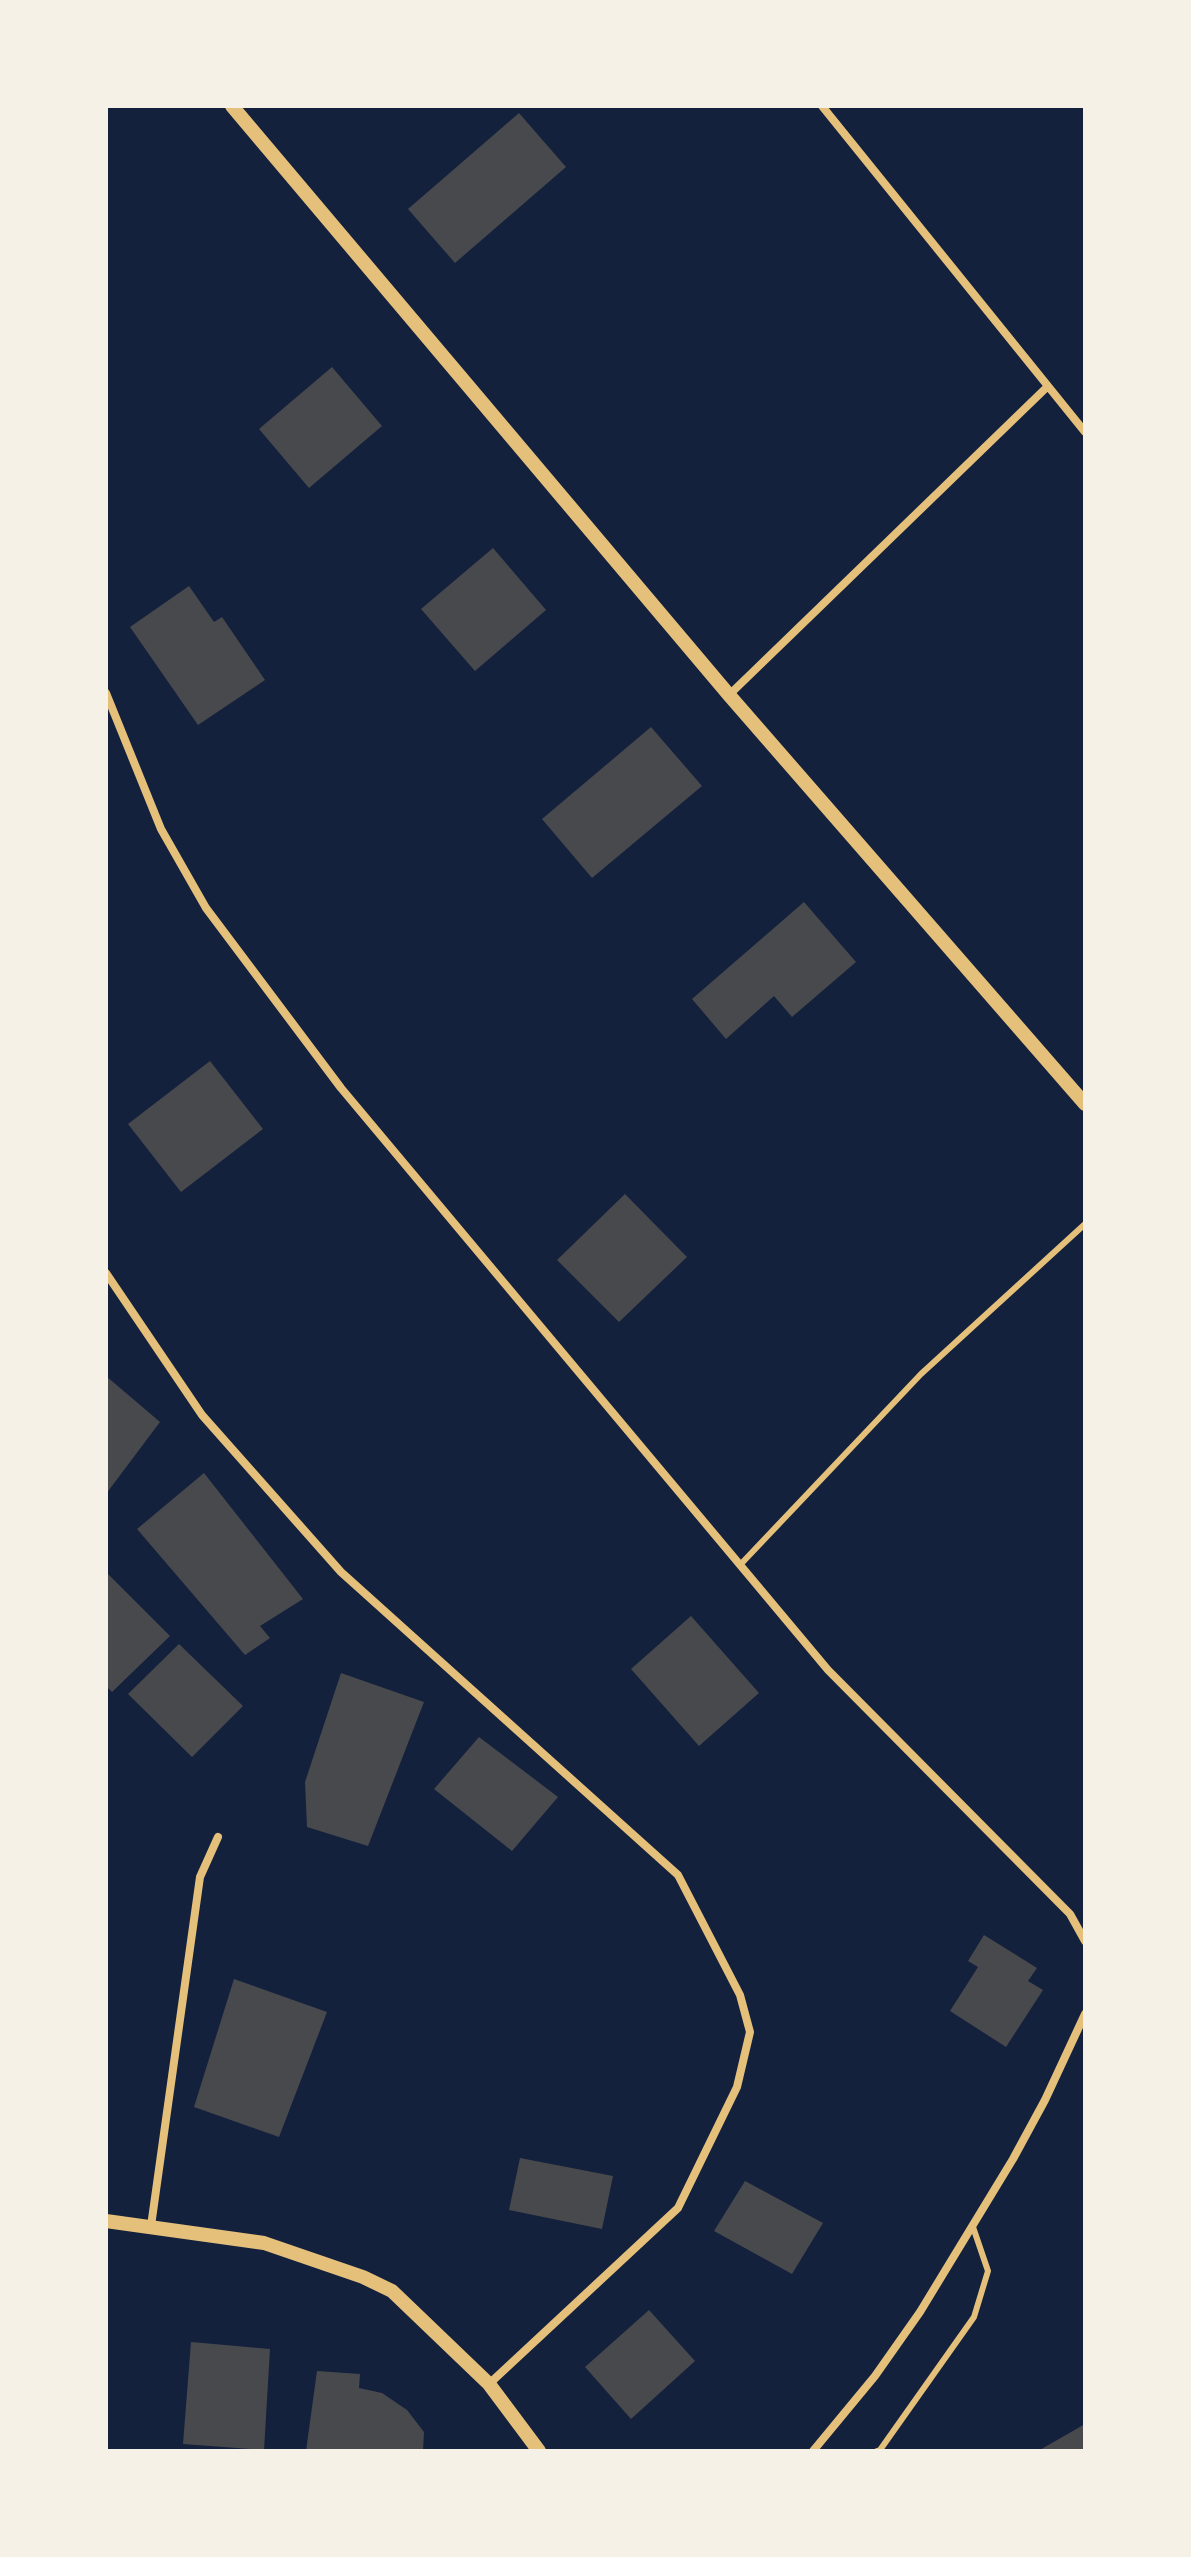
<!DOCTYPE html>
<html>
<head>
<meta charset="utf-8">
<style>
  body { margin:0 }
  #map { position:relative; width:1191px; height:2557px; overflow:hidden; background:#14213d; font-family:Mulish,sans-serif }
  canvas { display:block }
  .frame { position:absolute; inset:0; border:108px solid #f6f1e7; pointer-events:none }
</style>
</head>
<body>
<div id="map">
<canvas width="1191" height="2557"></canvas>
<div class="frame"></div>
</div>
<script>
const c = document.querySelector('canvas').getContext('2d');
c.lineJoin = 'round';
function fillPath(path, color) { c.fillStyle = color; c.fill(path, 'evenodd'); }
const poly = rows => new Path2D(rows.map(r => 'M' + r).join(''));
function stroke(path, color, width, dash) { c.strokeStyle = color; c.lineWidth = width; c.lineCap = dash ? 'butt' : 'round'; c.setLineDash(dash || []); c.stroke(path); }
fillPath(poly([
  [519,113,566,167,455,263,408,209],
  [332,367,382,426,309,488,259,429],
  [493,548,546,610,475,671,421,609],
  [189,586,214,622,222,617,265,680,198,725,130,627],
  [651,727,702,786,592,878,542,819],
  [804,902,856,962,792,1017,774,996,726,1039,692,999],
  [210,1061,263,1129,181,1192,128,1124],
  [625,1194,687,1257,619,1322,557,1260],
  [106,1376,160,1422,106,1494],
  [204,1473,303,1599,260,1626,270,1638,245,1655,137,1529],
  [106,1572,170,1636,112,1692,106,1686],
  [691,1616,759,1693,699,1746,631,1669],
  [179,1644,243,1706,192,1757,128,1694],
  [341,1673,424,1702,368,1846,307,1827,305,1782],
  [479,1737,558,1797,512,1851,434,1789],
  [984,1935,1037,1968,1028,1981,1043,1990,1006,2047,950,2011,978,1967,968,1961],
  [234,1979,327,2012,279,2137,194,2107],
  [520,2158,613,2176,602,2229,509,2210],
  [745,2181,823,2223,792,2274,714,2231],
  [649,2310,695,2361,631,2419,585,2367],
  [191,2342,270,2349,264,2450,183,2444],
  [317,2371,360,2374,359,2388,382,2393,407,2410,424,2432,423,2451,306,2451],
  [1085,2424,1085,2451,1038,2451]
]), '#48494c');
stroke(poly([
  [740,1565,921,1374,1085,1224],
  [877,2451,880,2450,974,2317,988,2271,973,2227]
]), '#e5c07b', 6);
stroke(poly([
  [822,106,1085,432],
  [106,693,161,829,206,908,341,1088,828,1670,1070,1914,1085,1941],
  [729,695,1047,387],
  [106,1273,202,1415,341,1572,678,1875,740,1995,750,2032,737,2087,678,2208,489,2384],
  [151,2226,200,1877,218,1837],
  [813,2451,875,2376,920,2312,1013,2159,1045,2100,1085,2014]
]), '#e5c07b', 8);
stroke(poly([
  [232,106,729,695,1085,1104],
  [106,2221,264,2243,363,2277,392,2291,489,2384,539,2451]
]), '#e5c07b', 14);
</script>
</body>
</html>
